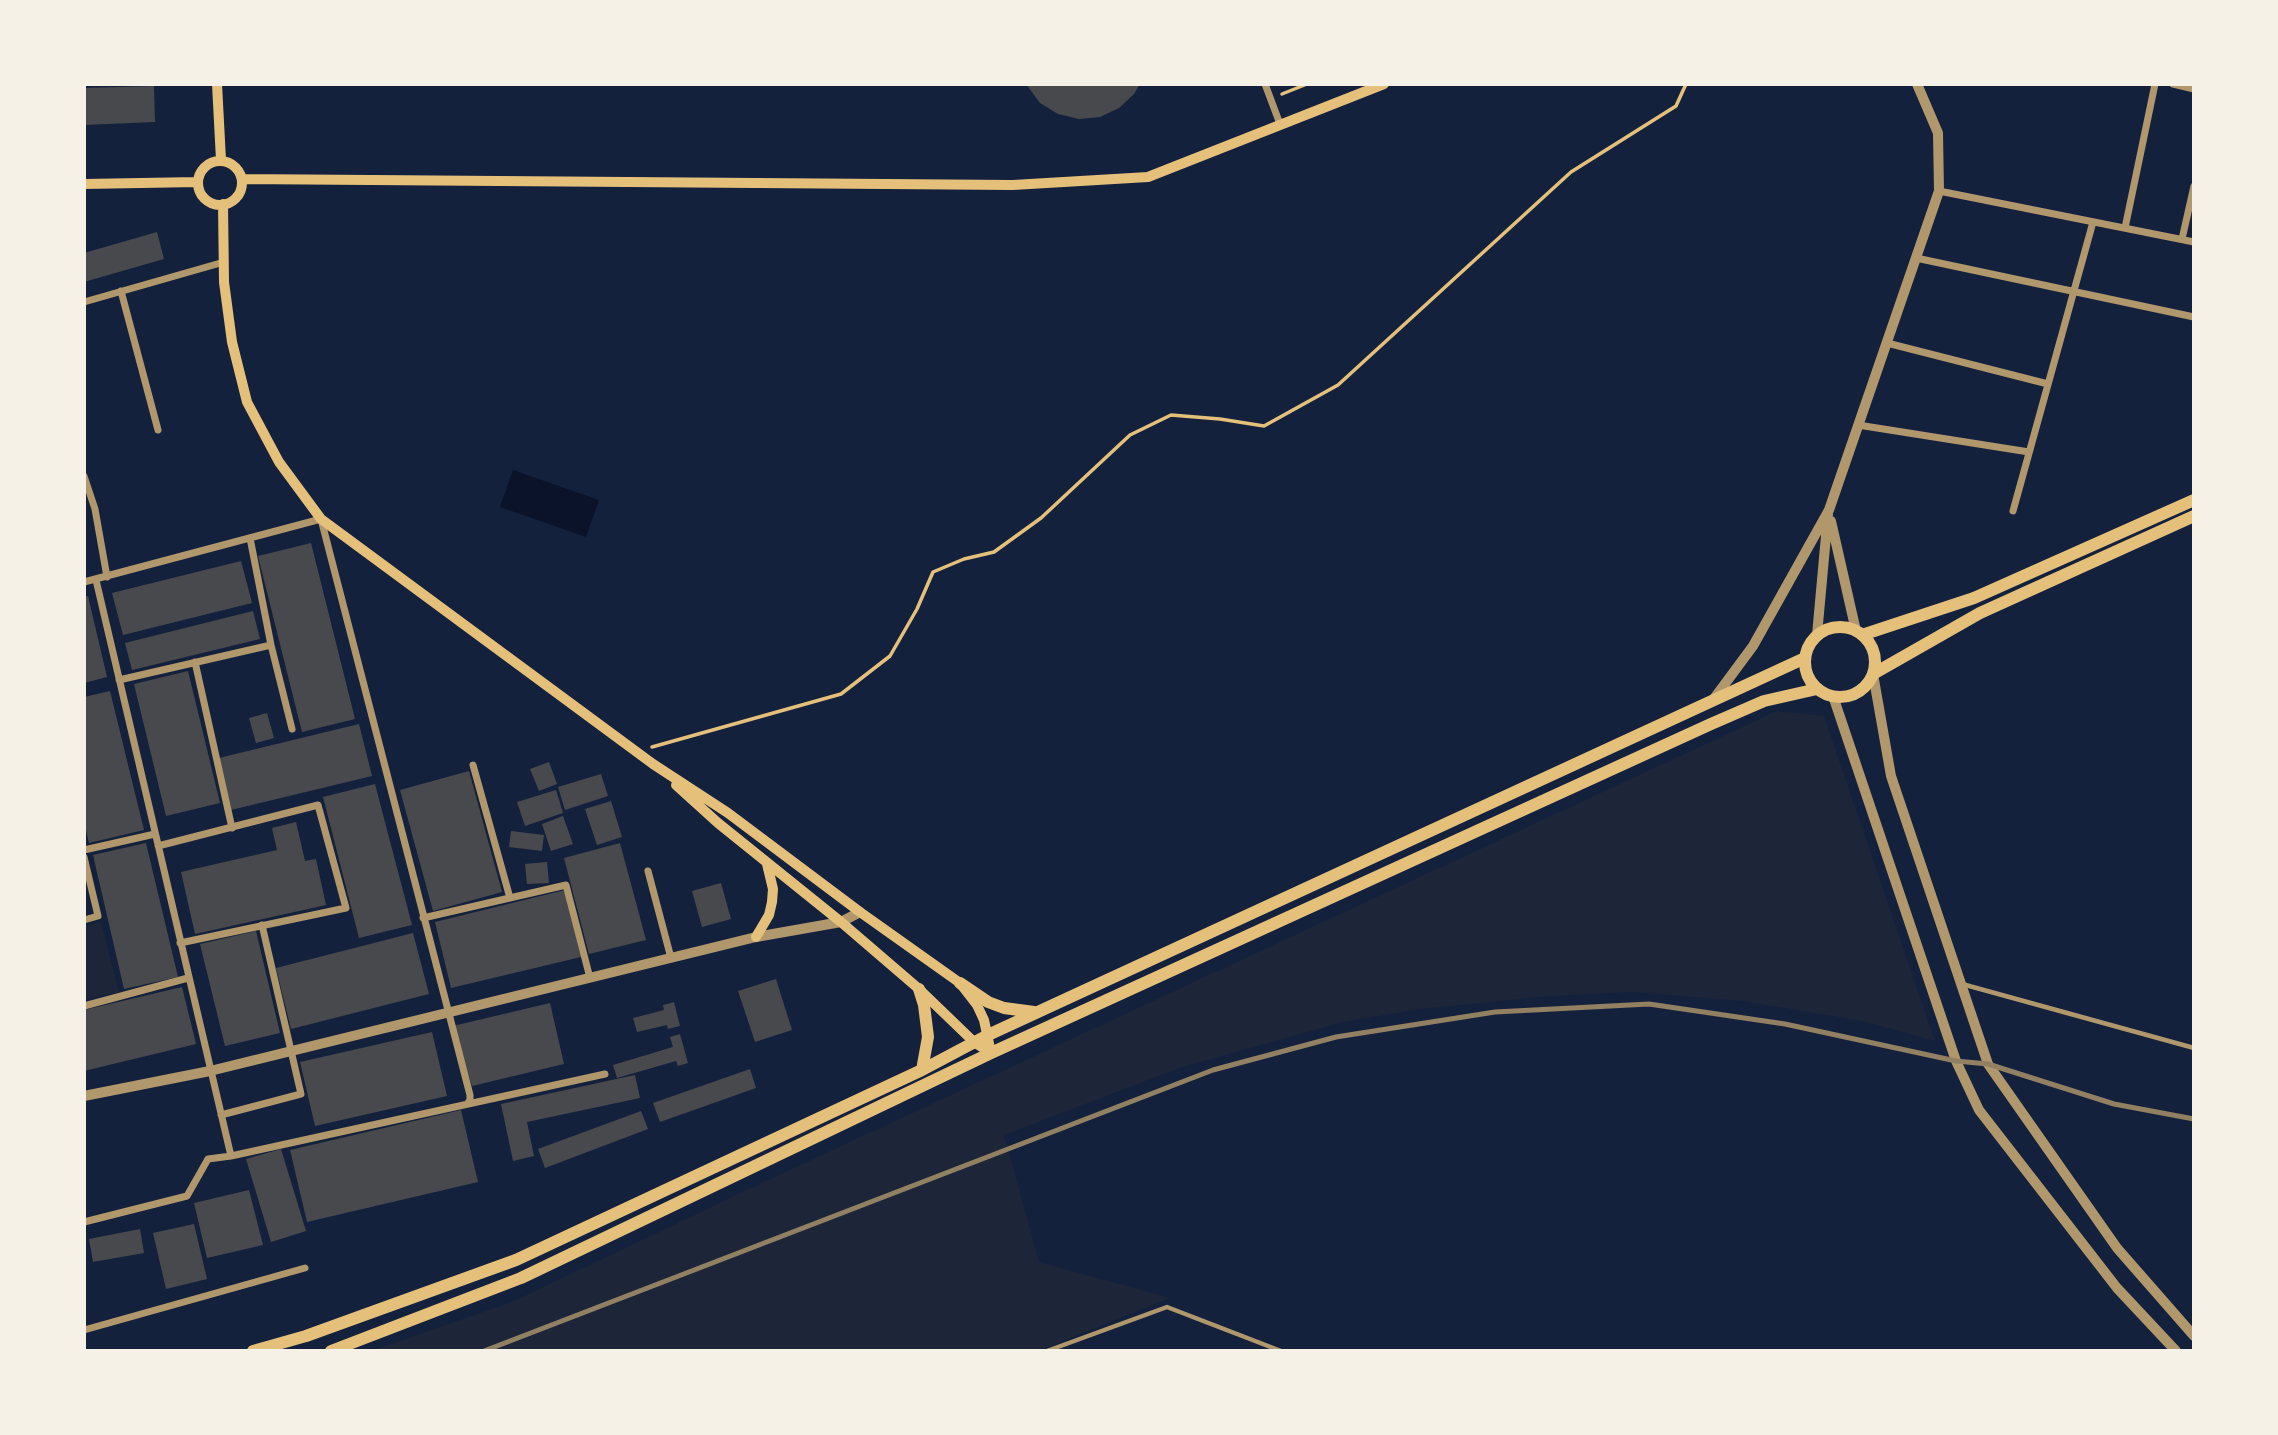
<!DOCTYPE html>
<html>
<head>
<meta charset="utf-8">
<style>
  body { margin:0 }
  #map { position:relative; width:2278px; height:1435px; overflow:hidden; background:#14213d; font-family:"Exo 2",sans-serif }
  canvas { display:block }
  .frame { position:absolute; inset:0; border:86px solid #f6f1e7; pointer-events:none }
</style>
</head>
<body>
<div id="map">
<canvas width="2278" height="1435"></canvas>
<div class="frame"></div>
</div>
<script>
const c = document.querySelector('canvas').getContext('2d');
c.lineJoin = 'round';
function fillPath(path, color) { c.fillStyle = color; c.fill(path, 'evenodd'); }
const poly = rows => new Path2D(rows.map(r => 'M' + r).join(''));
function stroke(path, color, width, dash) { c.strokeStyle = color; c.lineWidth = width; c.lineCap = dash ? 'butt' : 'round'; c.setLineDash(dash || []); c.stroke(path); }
fillPath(poly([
  [1777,711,1824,716,1935,1041,1863,1021,1743,1001,1633,992,1549,996,1421,1009,1343,1022,1182,1067,1004,1135,1039,1262,1170,1298,1038,1351,371,1351,512,1302,766,1181],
  [101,922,119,992,84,1000,84,926]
]), '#1d2539');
fillPath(poly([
  [513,470,599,500,586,537,500,507]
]), '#0b132b');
fillPath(poly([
  [1026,84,1140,84,1134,94,1119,108,1100,117,1079,119,1058,114,1040,103],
  [154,86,155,122,84,125,84,88],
  [157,232,164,259,84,282,84,253],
  [311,543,355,719,302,732,258,556],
  [241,561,252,603,123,635,112,593],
  [88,596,107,677,84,683,84,597],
  [253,611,260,639,132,670,125,643],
  [188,671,220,803,166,816,134,684],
  [110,691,144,830,89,843,84,822,84,697],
  [267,713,274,738,256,743,249,718],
  [359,724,372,776,231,810,219,758],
  [549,762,557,784,539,791,530,769],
  [469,771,502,892,433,911,400,790],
  [601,774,608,796,565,810,558,787],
  [375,784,412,925,359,938,323,797],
  [556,790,563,813,525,826,517,802],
  [611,801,622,837,597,845,585,809],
  [563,816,573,844,551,851,542,824],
  [296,822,305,861,316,859,326,905,195,934,181,872,277,850,272,828],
  [511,831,544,835,542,851,509,847],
  [146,843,178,977,124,989,93,855],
  [620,843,646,940,589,954,564,858],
  [547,862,549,883,527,884,525,864],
  [721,883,731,919,702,927,692,891],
  [565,890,581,957,451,988,435,922],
  [256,931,280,1033,225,1046,200,944],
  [413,933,429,994,291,1029,276,968],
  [776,979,792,1030,755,1042,738,991],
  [182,987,196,1044,84,1071,84,1010],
  [674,1002,680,1026,668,1029,667,1025,637,1032,633,1018,664,1010,663,1005],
  [550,1003,564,1064,472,1086,453,1026],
  [432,1032,447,1096,315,1126,300,1062],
  [680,1034,688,1063,678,1066,676,1061,617,1078,613,1065,673,1047,670,1037],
  [750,1069,756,1088,660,1122,653,1103],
  [635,1075,640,1098,527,1122,534,1156,513,1161,501,1104],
  [461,1110,478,1182,307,1222,290,1150],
  [641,1111,648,1129,545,1168,538,1149],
  [281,1149,306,1231,271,1242,246,1159],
  [249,1190,263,1245,207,1258,194,1203],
  [194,1224,207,1279,166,1289,153,1233],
  [140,1229,144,1253,93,1262,89,1239]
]), '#48494c');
stroke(poly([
  [1282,94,1307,84],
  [652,747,841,694,890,656,917,609,933,572,964,559,994,552,1041,518,1130,435,1171,415,1220,419,1264,426,1338,385,1571,172,1676,106,1686,84]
]), '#e5c07b', 3.5);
stroke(poly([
  [1962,984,2194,1048],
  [1047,1351,1167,1307,1281,1351]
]), '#b1986c', 4.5);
stroke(poly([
  [1265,84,1280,124],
  [2173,84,2194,89],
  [1939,191,2194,242],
  [2125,228,2155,84],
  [2182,239,2194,186],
  [1916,258,2194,317],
  [121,291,158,430],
  [84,302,224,262],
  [1887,343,2048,384],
  [1858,425,2029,452],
  [84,476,95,509,107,577],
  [2013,511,2093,222],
  [250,538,271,645,292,729],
  [96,580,231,1156],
  [84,582,321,519,470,1095,470,1100,467,1104],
  [195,662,232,828],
  [119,680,271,645],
  [473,765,510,898],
  [158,846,318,805,346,908,180,943],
  [84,850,155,834],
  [84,857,98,916,84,920],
  [648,871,671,958],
  [423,918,566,885,590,978],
  [84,1006,188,978],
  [221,1115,301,1094,262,925],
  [84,1222,187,1196,208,1159,231,1156,605,1074],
  [84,1330,305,1268]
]), '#b1986c', 7);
stroke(poly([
  [1831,521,1856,631],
  [1817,635,1828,514],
  [1873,674,1891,776,1988,1064,2117,1248,2194,1336],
  [1833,696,1956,1061,1979,1110,2117,1288,2176,1351],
  [1713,700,1753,646,1829,510,1939,191,1938,133,1917,84],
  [84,1096,210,1071,756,937,841,922,860,912]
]), '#b1986c', 10);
stroke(poly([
  [217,84,221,160],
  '198 183a22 22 0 1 1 44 0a22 22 0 1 1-44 0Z',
  [242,179,1013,185,1148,177,1384,84],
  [84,184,198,182],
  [223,204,224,282,232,342,247,402,279,462,321,519,653,764,728,813,860,912,960,983,977,1005,984,1020,991,1053],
  [676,785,718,823,841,922,919,989,974,1042,991,1053],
  [756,937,769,915,772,902,773,889,767,864]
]), '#e5c07b', 10);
stroke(poly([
  '1805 662a35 35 0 1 1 70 0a35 35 0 1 1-70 0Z',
  [1862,635,1974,598,2194,500],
  [1873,674,1980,613,2194,516],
  [960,983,988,1002,1004,1008,1034,1012],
  [919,989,924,1005,928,1037,922,1070],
  [253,1351,306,1336,516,1260,922,1070,988,1035,1805,658],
  [331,1351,521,1278,991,1053,1711,724,1764,701,1817,689]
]), '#e5c07b', 12);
stroke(poly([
  [484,1351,1213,1070,1336,1037,1495,1012,1649,1004,1785,1024,1956,1061,1988,1064,2114,1104,2194,1119]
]), '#918062', 5);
</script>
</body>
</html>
